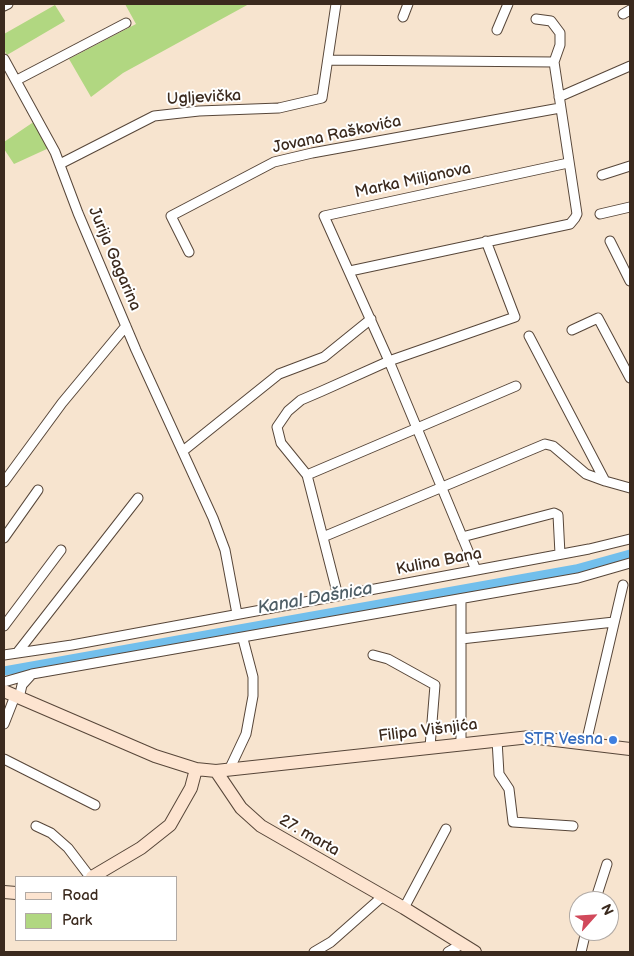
<!DOCTYPE html>
<html>
<head>
<meta charset="utf-8">
<style>
  body { margin:0 }
  #map { position:relative; width:634px; height:956px; overflow:hidden; background:#f7e4cf; font-family:"Balsamiq Sans",sans-serif }
  canvas { display:block }
  .frame { position:absolute; inset:0; border:5px solid #3b2a1e; pointer-events:none }
  .legend { position:absolute; left:15px; top:876px; width:162px; height:65px; box-sizing:border-box; background:#fff; border:1px solid #b1aaa5; margin:0; padding:6px 9px; list-style:none; font-size:15px; color:#3b2a1e }
  .legend li { display:flex; align-items:center; gap:10px; height:25px }
  .legend b { width:25px; border:1px solid #b1aaa5 }
  .north { position:absolute; left:569px; top:891px; width:50px; height:50px; box-sizing:border-box; background:#fff; border:1px solid #b1aaa5; border-radius:50%; rotate:64deg; font-size:14px; font-weight:700; line-height:20px; text-align:center; color:#3b2a1e }
  .north::after { content:''; display:block; margin:auto; width:18px; height:22px; background:#d1495b; clip-path:polygon(50% 0,100% 100%,50% 72%,0 100%) }
</style>
</head>
<body>
<div id="map">
<canvas width="634" height="956"></canvas>
<div class="frame"></div>
<ul class="legend">
<li><b style="height:6px;background:#fde4d0"></b>Road</li>
<li><b style="height:14px;background:#b1d781"></b>Park</li>
</ul>
<div class="north">N</div>
</div>
<script>
const c = document.querySelector('canvas').getContext('2d');
c.lineJoin = 'round';
function fillPath(path, color) { c.fillStyle = color; c.fill(path, 'evenodd'); }
const poly = rows => new Path2D(rows.map(r => 'M' + r).join(''));
function stroke(path, color, width, dash) { c.strokeStyle = color; c.lineWidth = width; c.lineCap = dash ? 'butt' : 'round'; c.setLineDash(dash || []); c.stroke(path); }
function label(font, color, halo, rows, align = 'center') {
  c.font = font + ' "Balsamiq Sans",sans-serif'; c.lineWidth = 4; c.setLineDash([]); c.textBaseline = 'middle'; c.strokeStyle = halo; c.fillStyle = color; for (const [text, x, y, turn = 0] of rows) {
    c.save(); c.translate(x, y); c.rotate((+turn || 0) * Math.PI / 180); c.textAlign = isNaN(turn) ? turn : align; if (halo) c.strokeText(text, 0, 0); c.fillText(text, 0, 0); c.restore();
  }
}
fillPath(poly([
  [125,4,249,4,123,73,91,97,69,59,136,24],
  [55,5,65,21,7,55,4,50,4,34],
  [35,121,49,148,14,164,4,149,4,142]
]), '#b1d781');
stroke(poly([
  [4,671,576,569,630,554]
]), '#72bfec', 9);
const street = poly([
  [4,6,8,4],
  [623,14,630,10],
  [403,17,408,4],
  [497,30,508,4],
  [4,59,55,152,78,213,136,350,213,518,225,550,237,614],
  [329,60,554,62],
  [17,80,126,23],
  [559,97,630,66],
  [60,164,154,116,199,111,279,108,322,98,336,4],
  [602,175,630,166],
  [600,214,630,207],
  [610,241,630,281],
  [189,252,171,216,274,162,312,153,560,108],
  [350,271,570,224,575,218,577,214,554,62,560,45,560,33,551,21,536,19],
  [572,330,598,318,630,378],
  [529,336,605,481,630,488],
  [183,451,279,374,324,357,371,319],
  [307,475,516,386],
  [4,482,62,403,126,326],
  [323,537,545,444,553,446,586,474,605,481],
  [462,537,554,513,558,515,560,554],
  [4,538,38,490],
  [476,570,389,361,324,216,568,163],
  [338,596,307,475,281,443,277,427,288,411,301,400,322,391,389,361,515,317,486,241],
  [4,626,61,550],
  [461,639,614,622],
  [17,653,138,498],
  [4,655,72,645,402,584,589,549,630,539],
  [373,655,388,659,435,685,430,747],
  [32,674,578,578,630,563],
  [4,682,32,674,22,685,19,698],
  [4,724,15,696],
  [497,740,499,774,509,789,513,822,573,826],
  [461,743,461,599],
  [586,743,623,585],
  [4,759,95,805],
  [229,770,246,734,253,696,253,677,243,639],
  [36,826,51,833,68,848,90,877],
  [595,901,607,864],
  [404,908,446,829],
  [314,952,331,942,383,896],
  [448,952,462,944],
  [581,952,586,931]
]);
const secondary = poly([
  [4,691,155,756,196,769,216,771,530,737,630,749],
  [216,771,241,808,261,826,404,908,475,952],
  [92,877,141,848,170,825,191,788,196,769],
  [4,892,16,893]
]);
stroke(street, '#574639', 11);
stroke(secondary, '#574639', 14);
stroke(street, '#fff', 9);
stroke(secondary, '#fde4d0', 12);
for (const [x, y, r, color] of [
  [613,740,5,"#3f7fe0"]
]) { const dot = new Path2D(); dot.arc(x, y, r, 0, 2 * Math.PI); c.fillStyle = color; c.fill(dot); stroke(dot, '#fff', 2); }
label('16px', '#3b2a1e', '#fff', [
  ["Ugljevička",204,98,-3],
  ["Jovana Raškovića",337,135,-12],
  ["Marka Miljanova",413,181,-12],
  ["Jurija Gagarina",114,259,67],
  ["Kulina Bana",439,562,-11],
  ["Filipa Višnjića",428,731,-7],
  ["27. marta",309,836,30]
]);
label('16px', '#366cbe', '#fff', [
  ["STR Vesna",603,740]
], 'right');
label('italic 18px', '#4e5e66', '#fff', [
  ["Kanal Dašnica",315,599,-10]
]);
</script>
</body>
</html>
